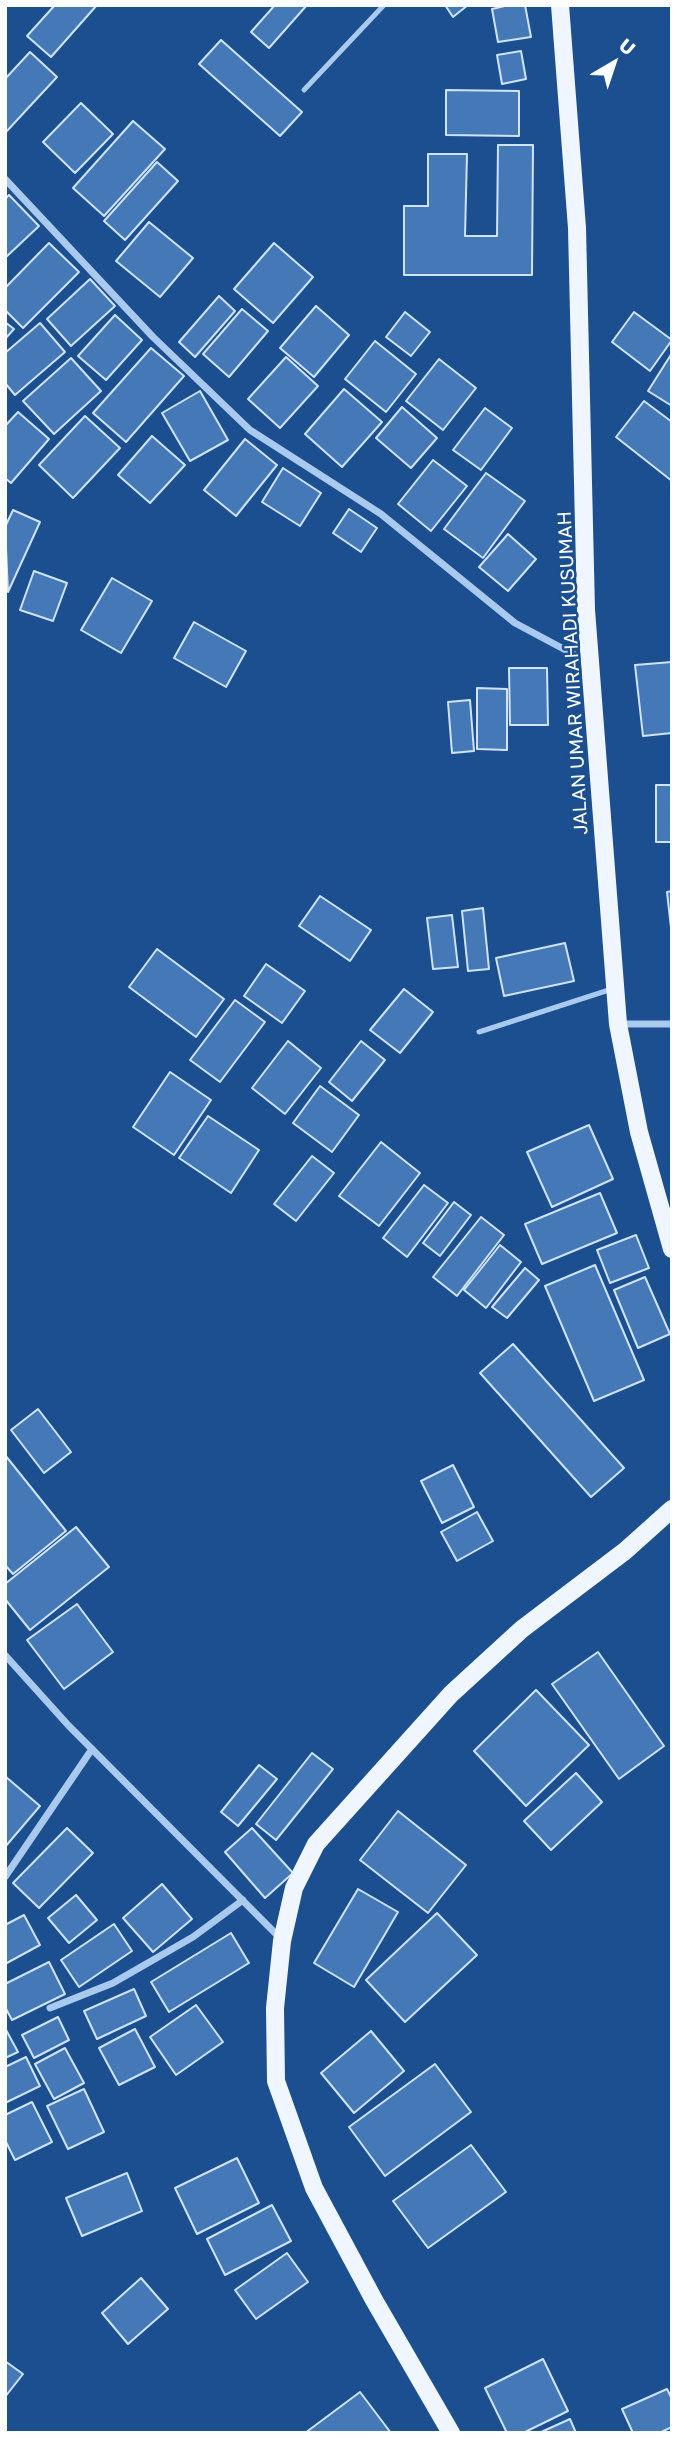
<!DOCTYPE html>
<html>
<head>
<meta charset="utf-8">
<style>
  body { margin:0 }
  #map { position:relative; width:677px; height:2438px; overflow:hidden; background:#1b4f8f; font-family:"Golos Text",sans-serif }
  canvas { display:block }
  .frame { position:absolute; inset:0; border:7px solid #fff; pointer-events:none }
  .north { position:absolute; left:579px; top:28px; width:70px; height:70px; -webkit-text-stroke:5px #1b4f8f; paint-order:stroke; rotate:39deg; font-size:19px; font-weight:700; line-height:28px; text-align:center; color:#fff }
  .north::after { content:''; display:block; margin:auto; width:24px; height:32px; background:#fff; clip-path:polygon(50% 0,100% 100%,50% 72%,0 100%) }
</style>
</head>
<body>
<div id="map">
<canvas width="677" height="2438"></canvas>
<div class="frame"></div>
<div class="north">U</div>
</div>
<script>
const c = document.querySelector('canvas').getContext('2d');
c.lineJoin = 'round';
function fillPath(path, color) { c.fillStyle = color; c.fill(path, 'evenodd'); }
const poly = rows => new Path2D(rows.map(r => 'M' + r).join(''));
function stroke(path, color, width, dash) { c.strokeStyle = color; c.lineWidth = width; c.lineCap = dash ? 'butt' : 'round'; c.setLineDash(dash || []); c.stroke(path); }
function label(font, color, halo, rows, align = 'center') {
  c.font = font + ' "Golos Text",sans-serif'; c.lineWidth = 5; c.setLineDash([]); c.textBaseline = 'middle'; c.strokeStyle = halo; c.fillStyle = color; for (const [text, x, y, turn = 0] of rows) {
    c.save(); c.translate(x, y); c.rotate((+turn || 0) * Math.PI / 180); c.textAlign = isNaN(turn) ? turn : align; if (halo) c.strokeText(text, 0, 0); c.fillText(text, 0, 0); c.restore();
  }
}
const building = poly([
  [55,5,97,5,51,57,27,36,55,5],
  [275,5,307,5,269,48,251,32,275,5],
  [445,5,468,5,453,17,445,5],
  [509,5,525,5,531,37,498,42,492,9,509,5],
  [221,40,302,112,280,136,199,64,221,40],
  [521,51,526,79,502,84,497,55,521,51],
  [30,52,57,77,6,132,5,79,30,52],
  [446,90,519,91,519,136,446,135,446,90],
  [81,103,113,134,75,173,43,142,81,103],
  [133,121,165,149,104,216,73,188,133,121],
  [498,145,533,145,532,275,404,275,404,206,428,206,428,154,467,154,465,236,497,236,498,145],
  [157,162,178,181,125,240,104,221,157,162],
  [9,195,39,226,5,258,5,199,9,195],
  [149,222,193,258,160,297,116,261,149,222],
  [49,243,79,272,23,328,5,310,5,288,49,243],
  [274,243,313,277,273,323,234,289,274,243],
  [90,279,115,306,71,346,47,319,90,279],
  [219,296,235,311,195,357,179,342,219,296],
  [316,306,349,335,314,377,280,348,316,306],
  [242,309,268,331,229,377,203,354,242,309],
  [405,312,430,332,411,356,386,337,405,312],
  [634,312,672,340,650,371,612,342,634,312],
  [115,315,142,340,106,380,78,356,115,315],
  [5,322,14,329,5,339,5,322],
  [40,323,65,352,15,395,5,383,5,353,40,323],
  [375,341,416,374,386,412,345,379,375,341],
  [151,348,184,376,126,442,93,413,151,348],
  [672,353,672,406,648,391,672,353],
  [286,357,318,386,280,428,248,399,286,357],
  [71,358,101,391,54,434,23,401,71,358],
  [439,359,476,388,443,430,406,401,439,359],
  [344,389,382,422,342,467,305,434,344,389],
  [200,391,228,440,190,461,162,413,200,391],
  [644,401,672,422,672,481,616,437,644,401],
  [402,407,437,438,411,468,376,438,402,407],
  [485,408,512,428,481,470,453,450,485,408],
  [18,412,49,439,11,483,5,478,5,426,18,412],
  [85,416,120,448,73,498,39,465,85,416],
  [152,436,185,465,150,503,118,475,152,436],
  [245,439,277,465,236,516,204,490,245,439],
  [433,460,467,486,431,531,398,504,433,460],
  [283,468,321,493,300,526,262,502,283,468],
  [486,473,525,501,483,558,444,529,486,473],
  [349,509,377,528,361,552,333,533,349,509],
  [13,510,40,522,8,592,5,527,13,510],
  [508,534,536,559,508,591,479,567,508,534],
  [34,571,67,583,53,621,20,610,34,571],
  [112,578,152,601,121,653,81,630,112,578],
  [194,622,246,651,226,687,174,658,194,622],
  [672,662,672,733,643,736,635,665,672,662],
  [509,668,547,668,548,725,510,725,509,668],
  [477,688,507,689,507,750,477,749,477,688],
  [470,700,474,751,452,753,448,702,470,700],
  [656,785,672,785,672,842,656,842,656,785],
  [672,891,672,937,667,892,672,891],
  [320,896,371,930,350,961,299,926,320,896],
  [483,908,489,969,468,971,462,911,483,908],
  [452,915,458,967,433,969,427,918,452,915],
  [565,943,574,981,504,996,496,958,565,943],
  [157,949,224,999,196,1037,129,987,157,949],
  [266,964,305,991,282,1023,244,996,266,964],
  [404,989,433,1012,400,1053,370,1030,404,989],
  [235,1000,265,1022,220,1082,190,1060,235,1000],
  [288,1041,321,1068,285,1114,252,1088,288,1041],
  [361,1041,385,1060,352,1101,329,1082,361,1041],
  [170,1072,211,1100,174,1155,133,1127,170,1072],
  [320,1086,359,1115,332,1152,293,1123,320,1086],
  [208,1116,259,1150,231,1193,179,1158,208,1116],
  [589,1125,613,1179,552,1207,527,1152,589,1125],
  [381,1142,420,1173,379,1226,339,1196,381,1142],
  [312,1156,334,1173,296,1221,274,1204,312,1156],
  [424,1185,448,1203,407,1257,383,1238,424,1185],
  [600,1193,617,1233,542,1264,525,1224,600,1193],
  [454,1202,471,1215,440,1256,423,1243,454,1202],
  [481,1217,504,1235,457,1296,433,1277,481,1217],
  [636,1235,649,1268,610,1283,597,1250,636,1235],
  [500,1245,521,1262,486,1308,464,1290,500,1245],
  [595,1265,644,1380,594,1401,545,1286,595,1265],
  [525,1268,539,1280,507,1318,492,1307,525,1268],
  [645,1277,670,1334,638,1348,614,1290,645,1277],
  [513,1344,624,1468,591,1497,480,1373,513,1344],
  [38,1409,71,1452,44,1473,11,1430,38,1409],
  [5,1455,66,1531,13,1574,5,1565,5,1455],
  [453,1465,474,1507,442,1523,421,1481,453,1465],
  [477,1512,493,1541,457,1561,441,1532,477,1512],
  [76,1527,109,1567,30,1630,5,1599,5,1584,76,1527],
  [77,1604,113,1652,64,1689,27,1640,77,1604],
  [598,1652,664,1746,619,1779,552,1684,598,1652],
  [536,1690,589,1745,526,1806,474,1751,536,1690],
  [312,1753,333,1769,276,1840,256,1824,312,1753],
  [259,1765,277,1779,238,1826,221,1812,259,1765],
  [576,1773,602,1802,551,1850,524,1821,576,1773],
  [6,1777,40,1806,5,1847,5,1777,6,1777],
  [398,1811,466,1865,428,1913,360,1860,398,1811],
  [67,1828,93,1853,39,1908,13,1883,67,1828],
  [252,1828,293,1873,265,1898,225,1852,252,1828],
  [162,1884,192,1919,153,1952,123,1918,162,1884],
  [358,1889,398,1912,354,1987,314,1963,358,1889],
  [76,1895,97,1920,69,1943,48,1918,76,1895],
  [437,1913,477,1955,405,2022,366,1980,437,1913],
  [24,1915,40,1945,5,1964,5,1925,24,1915],
  [114,1924,132,1951,79,1987,61,1960,114,1924],
  [231,1933,249,1963,169,2012,151,1982,231,1933],
  [49,1962,65,1994,12,2020,5,2007,5,1984,49,1962],
  [134,1989,146,2016,97,2039,84,2011,134,1989],
  [196,2005,223,2042,176,2075,150,2037,196,2005],
  [58,2017,69,2040,34,2058,22,2035,58,2017],
  [5,2028,18,2052,5,2058,5,2028],
  [135,2029,155,2067,119,2085,99,2048,135,2029],
  [371,2031,404,2071,354,2113,321,2073,371,2031],
  [65,2048,84,2083,54,2099,35,2064,65,2048],
  [26,2057,40,2086,5,2103,5,2067,26,2057],
  [435,2064,471,2112,385,2176,349,2127,435,2064],
  [84,2089,104,2132,68,2149,47,2106,84,2089],
  [32,2102,52,2142,15,2160,5,2140,5,2115,32,2102],
  [471,2145,506,2192,428,2248,393,2201,471,2145],
  [237,2158,259,2203,197,2234,175,2188,237,2158],
  [127,2173,142,2211,82,2236,66,2198,127,2173],
  [272,2205,291,2241,225,2275,207,2239,272,2205],
  [287,2253,308,2282,256,2319,235,2290,287,2253],
  [141,2278,168,2309,128,2344,102,2313,141,2278],
  [543,2359,568,2411,523,2433,507,2433,485,2388,543,2359],
  [5,2361,23,2374,5,2397,5,2361],
  [667,2389,672,2399,672,2427,659,2433,633,2433,622,2409,667,2389],
  [360,2392,391,2433,305,2433,360,2392],
  [570,2419,576,2433,539,2433,570,2419]
]);
fillPath(building, '#4478b7');
stroke(building, '#cfe3fa', 2);
stroke(poly([
  [304,90,384,5],
  [479,1032,612,989]
]), '#a9c9ee', 5);
stroke(poly([
  [5,179,153,337,250,430,381,514,515,623,588,662],
  [620,1024,672,1024],
  [5,1655,68,1725,280,1938],
  [5,1877,92,1749],
  [50,2008,113,1983,193,1937,243,1900]
]), '#a9c9ee', 7);
stroke(poly([
  [560,5,577,228,586,610,618,1024,639,1132,672,1249],
  [451,2433,374,2300,314,2188,276,2081,275,2008,282,1941,294,1888,316,1844,451,1694,522,1629,625,1551,672,1509]
]), '#f0f6ff', 18);
label('19px', '#fff', '#1b4f8f', [
  ["JALAN UMAR WIRAHADI KUSUMAH",573,673,-93]
]);
</script>
</body>
</html>
